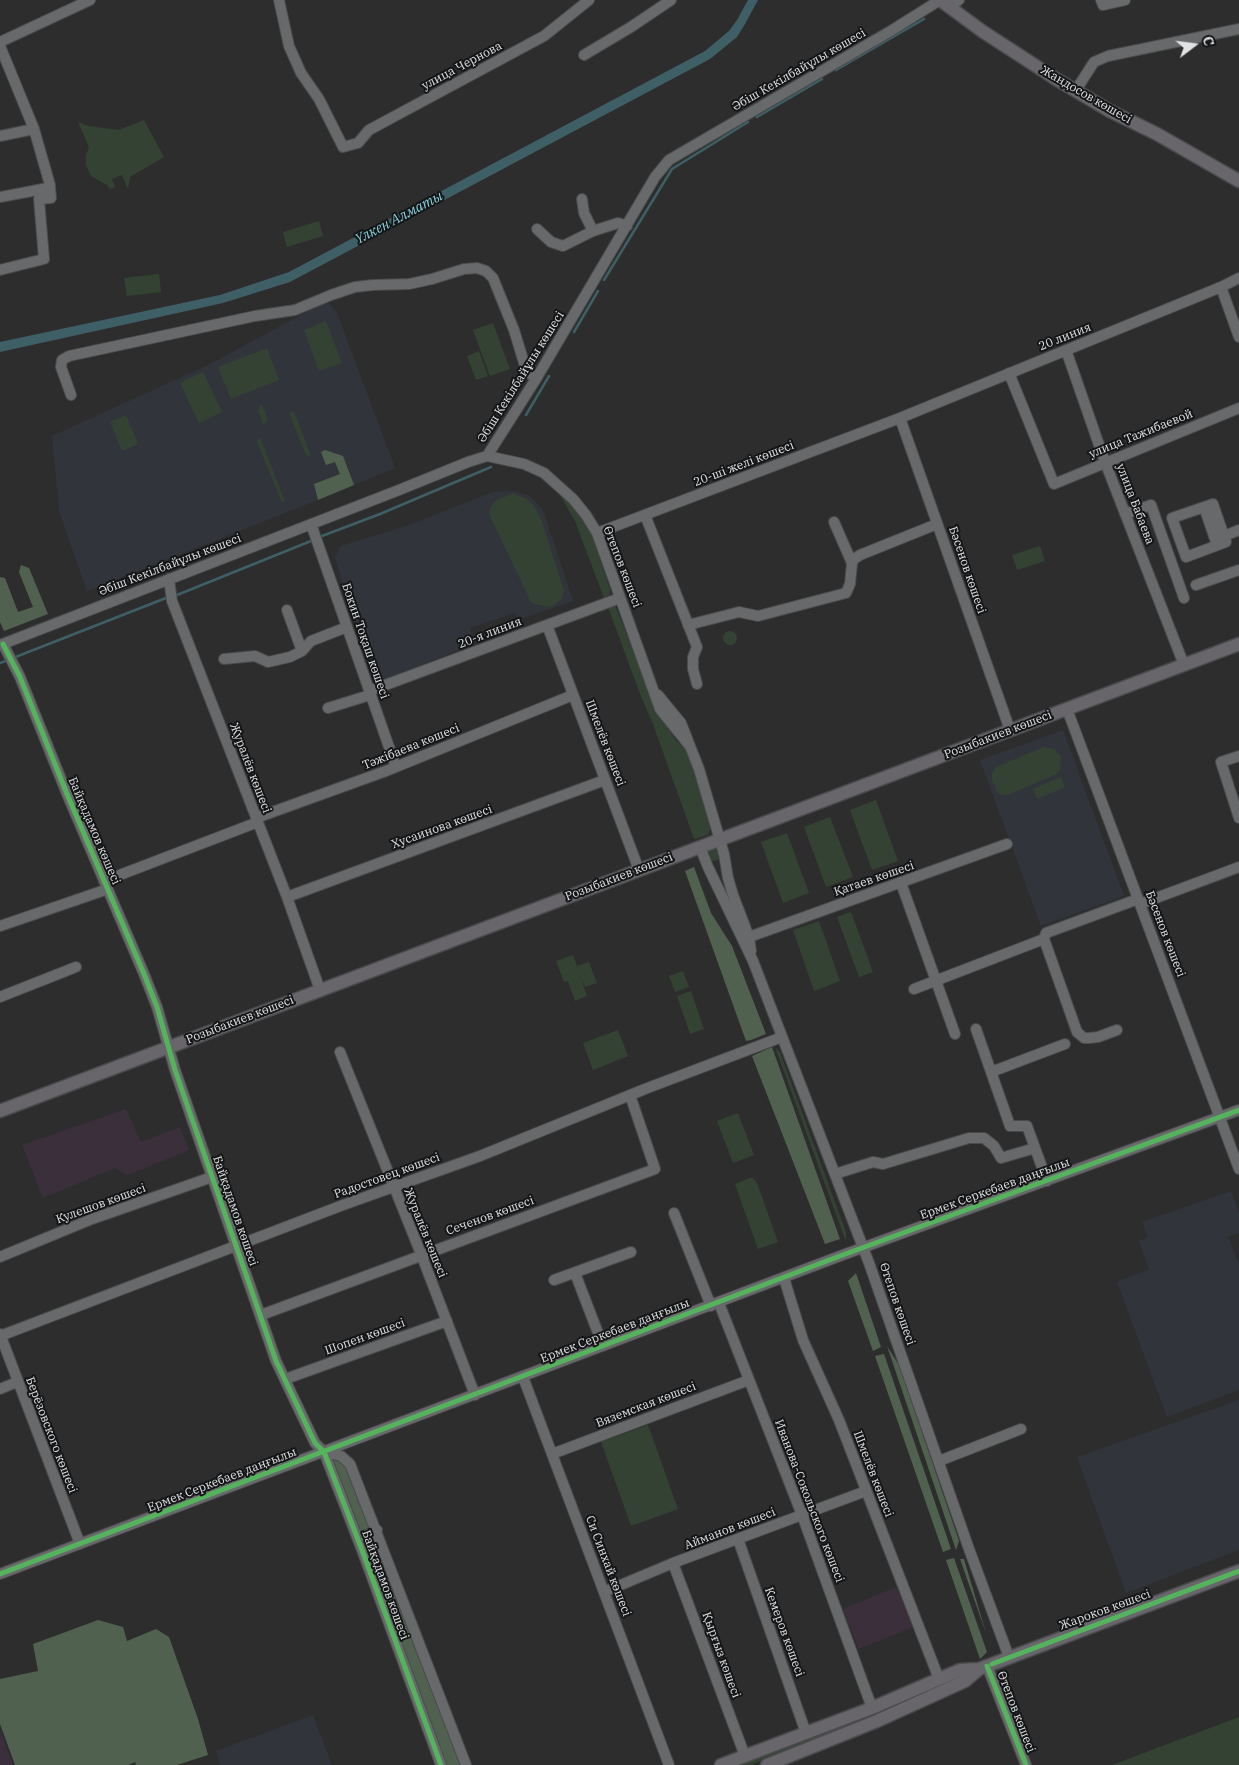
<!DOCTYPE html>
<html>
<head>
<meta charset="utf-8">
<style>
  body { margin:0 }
  #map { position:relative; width:1239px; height:1765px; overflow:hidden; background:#2d2d2e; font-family:"IBM Plex Serif",serif }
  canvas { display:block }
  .north { position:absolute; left:1169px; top:20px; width:50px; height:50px; -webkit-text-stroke:4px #141516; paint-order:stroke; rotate:75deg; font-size:14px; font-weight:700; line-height:20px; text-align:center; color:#e1e2e4 }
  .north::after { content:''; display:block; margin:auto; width:18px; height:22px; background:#e1e2e4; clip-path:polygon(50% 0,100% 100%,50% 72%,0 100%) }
</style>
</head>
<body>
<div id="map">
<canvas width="1239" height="1765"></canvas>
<div class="north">С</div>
</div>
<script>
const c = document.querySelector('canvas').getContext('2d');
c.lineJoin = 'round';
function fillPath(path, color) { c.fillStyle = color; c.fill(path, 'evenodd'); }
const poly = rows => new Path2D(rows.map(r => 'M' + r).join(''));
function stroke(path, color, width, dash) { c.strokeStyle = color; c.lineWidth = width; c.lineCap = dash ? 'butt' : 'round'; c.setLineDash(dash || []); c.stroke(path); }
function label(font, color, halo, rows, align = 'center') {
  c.font = font + ' "IBM Plex Serif",serif'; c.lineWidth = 4; c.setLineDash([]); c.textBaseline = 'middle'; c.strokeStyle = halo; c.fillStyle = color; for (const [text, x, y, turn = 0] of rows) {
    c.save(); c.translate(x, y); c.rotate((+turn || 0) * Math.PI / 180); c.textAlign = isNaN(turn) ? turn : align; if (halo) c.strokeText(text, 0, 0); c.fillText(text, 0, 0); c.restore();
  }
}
fillPath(poly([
  [126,1109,141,1142,180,1127,189,1150,128,1175,115,1168,43,1198,22,1145],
  [896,1587,913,1627,859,1649,843,1609],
  [0,1730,13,1765,0,1765]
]), '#3a2f3b');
fillPath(poly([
  [327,301,337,313,395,468,318,500,87,591,59,511,52,436,210,364],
  [506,491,514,491,528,495,534,500,543,510,573,601,518,620,515,613,470,628,474,644,382,680,370,676,335,558,341,546,409,525,493,492],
  [1063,730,1124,896,1041,926,980,760],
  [1231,1191,1239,1213,1239,1233,1228,1237,1239,1264,1239,1390,1167,1417,1117,1282,1149,1269,1139,1241,1148,1237,1142,1222],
  [1239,1400,1239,1550,1126,1593,1077,1457],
  [313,1715,332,1765,221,1765,216,1751]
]), '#32343c');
fillPath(poly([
  [144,120,164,157,130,177,128,189,122,175,112,179,115,187,110,189,107,185,91,176,86,165,86,155,89,147,78,122,88,126,119,130],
  [319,221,323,236,287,247,283,232],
  [159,274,161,292,127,296,124,278],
  [326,321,342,363,319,371,304,330],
  [493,323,510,369,490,376,473,330],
  [267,348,279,380,231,399,218,367],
  [479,351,488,376,476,380,467,356],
  [203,372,222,412,199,423,180,383],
  [262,404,268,421,263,424,258,410],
  [294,411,311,456,306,455,289,413],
  [126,415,138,444,122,451,110,422],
  [260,437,285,502,282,502,257,442],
  [557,490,567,498,590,530,610,589,610,594,604,598,575,521],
  [513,493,527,499,534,506,541,519,564,590,562,598,557,603,550,607,535,604,531,602,489,514,490,508,494,502],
  [1040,546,1045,561,1017,570,1012,555],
  [615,605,659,715,676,740,688,752,701,788,708,812,711,828,708,835,694,839,653,724,640,694,608,607],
  '723 638a7 7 0 1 1 14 0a7 7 0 1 1-14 0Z',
  [1044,747,1054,749,1060,755,1061,760,1060,770,1056,774,1008,795,1002,795,997,792,992,779,992,773,996,767],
  [1061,777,1065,787,1037,799,1033,789],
  [876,800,898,861,872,870,850,810],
  [830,817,853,877,826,887,804,827],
  [787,833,809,893,783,903,761,842],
  '708 855a6 6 0 1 1 12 0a6 6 0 1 1-12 0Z',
  [851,912,873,972,859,977,837,917],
  [819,921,840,981,814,991,793,930],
  [573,955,577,966,589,962,597,983,585,987,580,976,587,996,575,1001,568,981,564,982,556,961],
  [683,971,689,987,675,992,669,976],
  [691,991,704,1029,690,1034,677,996],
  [618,1030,628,1056,593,1070,583,1043],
  [775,1047,780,1052,846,1232,846,1239,845,1239],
  [738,1113,754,1155,733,1163,717,1121],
  [750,1178,753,1178,757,1183,778,1242,758,1249,735,1184],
  [648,1425,678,1509,631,1526,601,1442],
  [942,1684,943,1687,799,1746,750,1765,731,1765],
  [1239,1717,1239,1765,1112,1765]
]), '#344233');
fillPath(poly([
  [325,450,343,456,354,485,318,500,314,484,340,474,335,462,326,465,321,452],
  [21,565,29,568,48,614,4,631,0,622,0,577,5,578,18,612,33,607,19,572],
  [694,867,711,913,732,946,766,1034,751,1040,746,1041,685,871],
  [772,1047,840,1239,825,1244,752,1056],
  [856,1273,881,1347,873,1351,848,1281],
  [887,1346,899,1365,959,1541,956,1550],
  [884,1354,951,1549,943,1552,875,1356],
  [327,1454,345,1460,461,1765,443,1765],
  [954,1558,987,1652,980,1659,946,1560],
  [960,1559,964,1559,986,1633],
  [98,1620,123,1627,127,1641,156,1629,169,1637,198,1719,208,1755,177,1765,136,1765,135,1762,128,1765,15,1765,0,1724,0,1679,38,1671,33,1644]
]), '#50624f');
fillPath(poly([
  [748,0,758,0,745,24,737,37,710,59,290,282,223,303,0,352,0,342,220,295,289,272,705,51,729,31,737,20]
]), '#3f5f66');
stroke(poly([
  [836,70,924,19],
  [757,117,822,79],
  [604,280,672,169,748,122],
  [574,332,598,291],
  [526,415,549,376],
  [322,536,380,514,491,467],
  [177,595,311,541],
  [13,658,166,598],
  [0,663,8,660]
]), '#3f5f66', 2.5);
const minor = poly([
  [279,0,289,46,301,73,319,99,343,147,358,143,369,130,544,36,589,0],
  [1101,0,1103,5,1125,0],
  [948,7,959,0],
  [0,42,90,0],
  [0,46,34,129,50,185,48,188,0,197],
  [584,55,631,27,671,0],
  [1076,90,1094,62,1108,56,1239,29],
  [0,136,34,129],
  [582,199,584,213,593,231],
  [537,229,551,242,563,246,593,231,618,223,627,226],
  [0,270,44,259,39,199,51,198,50,187],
  [1221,287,1239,337],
  [1066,350,1105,462,1184,665],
  [1009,373,1054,484,1239,408],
  [71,395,61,367,62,360,69,356,255,316,295,310,331,295,355,287,373,285,409,284,432,279,464,269,477,268,486,271,493,278,514,330,525,366,529,373,536,379],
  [900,418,1010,730],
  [487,456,524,464,544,473,573,499,586,515,597,533,660,709,689,745],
  [1213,504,1226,542,1186,557,1172,518,1213,504],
  [1204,507,1217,545],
  [1125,514,1151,505,1184,598],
  [645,515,697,647,693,657,693,669,697,684],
  [834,522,852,563],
  [311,524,396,767],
  [597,533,900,418,1221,287,1239,278],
  [1224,536,1239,530],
  [169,579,172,601,287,897,320,990],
  [1196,585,1239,570],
  [287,610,302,651],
  [547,625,639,870],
  [688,625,739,612,758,616,846,593,850,584,852,563,854,559,860,555,937,524],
  [3,644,20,677,67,794,144,974,157,1007,175,1070,276,1361,315,1443,324,1452,362,1550,441,1765],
  [0,645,399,490,468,462,487,456,536,379,655,177,669,160,889,32,940,0],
  [224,659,255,656,268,662,290,657,302,651,311,641,347,627],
  [369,691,620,598],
  [658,695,681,723,699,769,724,854,728,878,733,895,749,937,751,951],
  [328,708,370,695],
  [1067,709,1239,1169],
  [1239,756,1221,762,1239,818],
  [256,818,386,771,573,695],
  [700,847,708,867,753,961,869,1263,969,1549,1009,1657],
  [104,881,258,822],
  [901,883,955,1034],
  [287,897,605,780],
  [1140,904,1239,867],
  [0,926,108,889],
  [749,937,1007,844],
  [1044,939,1077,1032,1084,1038,1089,1038,1098,1037,1117,1030],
  [914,989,1044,939,1046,933,1138,899],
  [0,997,76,967],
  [976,1029,1010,1126,1027,1126,1047,1181],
  [340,1052,421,1254,475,1395],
  [991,1072,1065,1044],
  [835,1174,873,1162,883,1164,969,1138,984,1138,994,1146,1001,1158,1035,1148],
  [674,1213,711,1306],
  [0,1257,92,1219,212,1177],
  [575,1273,603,1346],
  [784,1278,803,1340,839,1420,939,1679],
  [554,1280,631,1252],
  [719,1303,802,1515,872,1708],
  [261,1315,655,1169,630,1095],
  [0,1334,80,1544],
  [0,1336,343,1205,480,1156,645,1089,782,1037],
  [291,1377,447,1321],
  [523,1377,669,1765],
  [0,1389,17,1382],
  [325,1452,341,1456,350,1464,466,1765],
  [552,1454,749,1380],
  [939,1461,1021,1429],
  [358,1539,377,1530],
  [738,1539,806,1733],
  [673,1563,745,1756],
  [0,1574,840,1256,1239,1110],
  [604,1592,673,1563,866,1491],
  [987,1666,1026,1765]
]);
const major = poly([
  [940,0,982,31,1056,79,1110,111,1157,134,1239,181],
  [0,1111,1239,644],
  [721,1765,872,1708,960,1670,979,1669,1239,1571],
  [767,1765,877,1721,965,1681,979,1669]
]);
stroke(minor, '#4a4b4c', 12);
stroke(major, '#4a4b4c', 15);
stroke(minor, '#68696a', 10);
stroke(major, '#68666b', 12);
stroke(poly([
  [3,644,20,677,67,794,144,974,157,1007,175,1070,276,1361,315,1443,324,1452,362,1550,441,1765],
  [0,1574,840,1256,1239,1110],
  [992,1664,1239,1571],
  [987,1666,1026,1765]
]), '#56b35d', 5);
label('12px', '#e1e2e4', '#141516', [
  ["улица Чернова",462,66,-28],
  ["Әбіш Кекілбайұлы көшесі",799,70,-30],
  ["Жандосов көшесі",1086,95,30],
  ["20 линия",1065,337,-22],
  ["Әбіш Кекілбайұлы көшесі",521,377,-58],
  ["улица Тажибаевой",1141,434,-22],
  ["20-ші желі көшесі",744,464,-21],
  ["улица Бабаева",1135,504,69],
  ["Әбіш Кекілбайұлы көшесі",170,565,-21],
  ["Өтепов көшесі",622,567,69],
  ["Бәсенов көшесі",967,570,71],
  ["20-я линия",490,633,-21],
  ["Бокин Тоқаш көшесі",365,641,71],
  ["Розыбакиев көшесі",998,735,-21],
  ["Шмелёв көшесі",605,743,69],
  ["Тәжібаева көшесі",411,747,-22],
  ["Журалёв көшесі",250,768,69],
  ["Хусаинова көшесі",442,827,-20],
  ["Байқадамов көшесі",94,831,67],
  ["Розыбакиев көшесі",619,877,-21],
  ["Қатаев көшесі",874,879,-19],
  ["Бәсенов көшесі",1165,934,69],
  ["Розыбакиев көшесі",240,1020,-21],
  ["Радостовец көшесі",387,1176,-20],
  ["Ермек Серкебаев даңғылы",995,1189,-20],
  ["Кулешов көшесі",101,1204,-20],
  ["Байқадамов көшесі",235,1211,71],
  ["Сеченов көшесі",490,1216,-20],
  ["Журалёв көшесі",425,1233,68],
  ["Өтепов көшесі",897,1304,71],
  ["Ермек Серкебаев даңғылы",615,1331,-21],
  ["Шопен көшесі",365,1337,-20],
  ["Вяземская көшесі",646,1405,-21],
  ["Берёзовского көшесі",51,1435,69],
  ["Шмелёв көшесі",873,1474,69],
  ["Ермек Серкебаев даңғылы",222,1480,-21],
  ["Иванова-Сокольского көшесі",809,1501,69],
  ["Айманов көшесі",730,1529,-21],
  ["Си Синхай көшесі",608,1566,69],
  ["Байқадамов көшесі",385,1585,70],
  ["Жароков көшесі",1105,1610,-20],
  ["Кемеров көшесі",784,1632,70],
  ["Қырғыз көшесі",721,1655,70],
  ["Өтепов көшесі",1016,1712,69]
]);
label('italic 14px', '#8bd1df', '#141516', [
  ["Үлкен Алматы",399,218,-28]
]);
</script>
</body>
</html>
